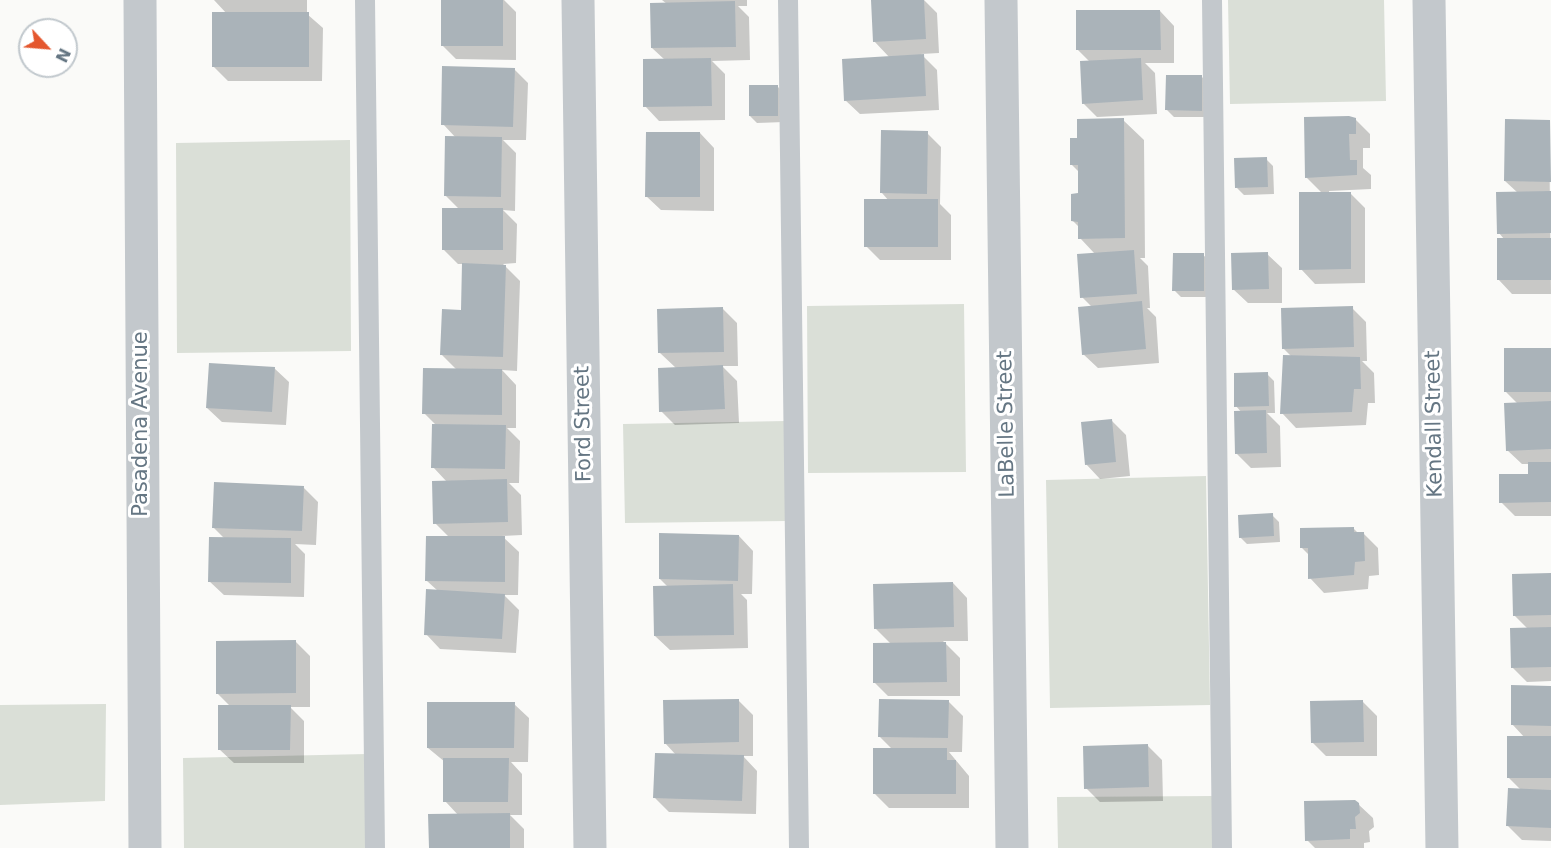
<!DOCTYPE html>
<html>
<head>
<meta charset="utf-8">
<style>
  body { margin:0 }
  #map { position:relative; width:1551px; height:848px; overflow:hidden; background:#fafaf8; font-family:"DejaVu Sans",sans-serif }
  canvas { display:block }
  .north { position:absolute; left:18px; top:18px; width:60px; height:60px; box-sizing:border-box; background:#fff; border:2px solid #c1c8cd; border-radius:50%; rotate:116deg; font-size:16px; font-weight:700; line-height:24px; text-align:center; color:#657683 }
  .north::after { content:''; display:block; margin:auto; width:21px; height:27px; background:#e4572e; clip-path:polygon(50% 0,100% 100%,50% 72%,0 100%) }
</style>
</head>
<body>
<div id="map">
<canvas width="1551" height="848"></canvas>
<div class="north">N</div>
</div>
<script>
const c = document.querySelector('canvas').getContext('2d');
c.lineJoin = 'round';
function fillPath(path, color) { c.fillStyle = color; c.fill(path, 'evenodd'); }
const poly = rows => new Path2D(rows.map(r => 'M' + r).join(''));
function stroke(path, color, width, dash) { c.strokeStyle = color; c.lineWidth = width; c.lineCap = dash ? 'butt' : 'round'; c.setLineDash(dash || []); c.stroke(path); }
function label(font, color, halo, rows, align = 'center') {
  c.font = font + ' "DejaVu Sans",sans-serif'; c.lineWidth = 6; c.setLineDash([]); c.textBaseline = 'middle'; c.strokeStyle = halo; c.fillStyle = color; for (const [text, x, y, turn = 0] of rows) {
    c.save(); c.translate(x, y); c.rotate((+turn || 0) * Math.PI / 180); c.textAlign = isNaN(turn) ? turn : align; if (halo) c.strokeText(text, 0, 0); c.fillText(text, 0, 0); c.restore();
  }
}
fillPath(poly([
  [1228,0,1384,0,1386,101,1230,104],
  [350,140,351,351,177,353,176,143],
  [964,304,966,472,808,473,807,306],
  [786,421,787,521,625,523,623,424],
  [1206,476,1210,705,1050,708,1046,480],
  [106,704,105,801,0,805,0,705],
  [367,754,369,848,184,848,183,758],
  [1213,796,1213,848,1058,848,1057,797]
]), '#dadfd7');
fillPath(poly([
  [307,0,307,14,323,28,322,81,228,81,213,66,227,14,214,0],
  [442,0,504,0,516,12,516,60,456,59,442,45],
  [662,0,747,0,747,6,738,6,749,17,750,60,712,61,725,74,725,120,659,121,645,106,665,60,652,48,667,4],
  [889,0,924,0,937,13,939,53,921,54,937,70,939,110,860,114,845,100,890,58,874,41],
  [1160,11,1174,26,1174,63,1145,63,1155,73,1157,114,1097,117,1083,103,1090,62,1077,49],
  [514,69,528,83,526,140,503,140,516,153,515,211,503,210,517,224,516,263,503,264,520,281,517,371,502,370,516,385,516,428,507,428,520,441,519,483,509,483,521,495,522,535,502,536,519,552,518,595,504,595,519,610,516,653,440,649,426,634,438,591,427,581,449,537,435,523,447,482,433,467,436,425,424,413,457,370,442,355,462,312,464,264,458,264,444,250,460,210,445,195,456,138,443,124],
  [1202,77,1209,84,1208,117,1174,117,1167,110],
  [778,87,785,94,784,122,757,123,750,116],
  [1123,120,1144,140,1145,258,1140,258,1148,266,1150,308,1147,308,1156,317,1159,363,1098,368,1083,354,1092,307,1082,297,1095,254,1080,238,1080,228,1073,221,1079,195,1079,172,1071,164,1079,139],
  [1356,120,1370,134,1370,148,1363,148,1363,168,1371,175,1371,189,1329,191,1329,194,1351,194,1365,208,1365,283,1315,284,1301,269,1323,194,1306,177],
  [1549,122,1551,294,1512,294,1498,279,1504,239,1499,233,1518,193,1505,181],
  [700,133,714,148,714,211,661,210,646,196],
  [927,133,941,147,940,204,951,215,951,260,880,260,866,246,889,201,882,193],
  [1266,159,1273,166,1274,194,1244,195,1237,188],
  [1267,254,1282,268,1282,303,1248,303,1233,289],
  [1203,255,1210,261,1211,297,1181,297,1174,290],
  [1352,308,1366,322,1367,361,1362,361,1374,373,1375,403,1368,403,1366,425,1296,428,1282,413,1292,357,1283,348],
  [723,309,737,323,738,366,722,366,737,381,739,423,675,425,661,411,676,368,660,353],
  [1551,349,1551,516,1515,516,1501,502,1530,475,1530,464,1522,464,1507,450,1518,404,1506,392],
  [274,368,289,382,286,425,222,422,207,408],
  [1267,374,1274,381,1275,413,1267,413,1280,426,1281,467,1251,468,1237,454,1242,413,1236,406],
  [1112,421,1126,435,1130,476,1100,479,1086,464],
  [303,487,318,502,316,545,295,544,305,554,304,597,224,595,209,581,225,539,213,527],
  [1272,515,1279,522,1280,542,1247,544,1240,537],
  [1354,529,1358,533,1363,533,1378,548,1379,575,1369,576,1368,589,1324,593,1310,578,1310,556,1302,548],
  [739,536,753,551,752,594,741,594,747,600,748,648,670,650,655,636,668,587,660,579],
  [1551,575,1551,681,1527,682,1512,667,1528,629,1514,615],
  [953,583,967,598,968,641,943,641,960,658,960,696,888,696,874,682,892,645,875,628],
  [296,642,310,656,310,707,290,707,304,721,304,763,234,763,219,749,231,707,217,693],
  [1551,687,1551,841,1522,840,1508,826,1521,790,1509,778,1525,738,1512,724],
  [738,700,753,715,753,756,743,756,757,771,756,814,669,812,655,798,676,755,665,743],
  [948,701,963,716,962,752,949,752,969,776,969,808,889,808,875,794,892,749,880,737],
  [1363,702,1377,716,1377,756,1326,756,1312,742],
  [514,704,529,718,528,762,511,762,522,774,522,815,510,815,524,829,524,848,430,848,459,816,445,801,445,762,428,748],
  [1148,746,1162,760,1163,801,1100,802,1086,788],
  [1358,804,1373,818,1374,827,1369,831,1370,842,1364,843,1364,848,1315,848,1307,840]
]), '#0003');
fillPath(poly([
  [441,0,503,0,503,46,441,46],
  [871,0,924,0,926,39,873,42],
  [735,1,736,47,651,48,650,3],
  [1076,10,1160,10,1161,50,1076,50],
  [212,12,309,12,309,67,212,67],
  [924,54,926,96,844,101,842,59],
  [711,58,712,106,643,107,643,59],
  [1141,58,1143,100,1082,104,1080,61],
  [442,66,515,68,513,127,441,125],
  [1166,75,1202,75,1202,111,1165,110],
  [749,85,778,85,778,116,749,116],
  [1349,116,1356,118,1356,134,1349,134,1350,160,1357,160,1357,175,1305,178,1304,117],
  [1124,118,1125,238,1078,239,1078,222,1071,221,1071,194,1078,193,1078,165,1070,165,1070,138,1077,138,1077,119],
  [1505,119,1550,120,1551,182,1504,181],
  [881,130,928,131,927,194,880,193],
  [646,132,700,132,700,197,645,197],
  [445,136,502,137,501,197,444,196],
  [1267,157,1268,187,1235,188,1234,158],
  [1551,191,1551,233,1497,234,1496,192],
  [1299,192,1351,192,1351,269,1299,270],
  [864,199,938,199,938,247,864,247],
  [442,208,503,208,503,250,442,250],
  [1497,238,1551,238,1551,280,1497,280],
  [1134,250,1137,294,1080,298,1077,254],
  [1268,252,1269,289,1232,290,1231,253],
  [1173,253,1204,253,1204,291,1172,291],
  [462,263,506,265,503,357,440,355,442,309,461,310],
  [1142,301,1146,349,1082,355,1078,307],
  [1353,306,1354,347,1282,349,1281,308],
  [723,307,724,352,658,353,657,309],
  [1504,348,1551,348,1551,392,1504,392],
  [1283,355,1360,357,1361,389,1354,389,1352,412,1280,414],
  [209,363,275,367,272,412,206,408],
  [723,365,725,409,659,412,658,368],
  [423,368,502,369,502,415,422,414],
  [1268,372,1269,406,1234,407,1234,373],
  [1551,401,1551,449,1506,451,1504,403],
  [1266,410,1267,453,1235,454,1234,411],
  [1112,419,1116,462,1085,465,1081,422],
  [432,424,506,425,505,469,431,468],
  [1528,462,1551,462,1551,502,1499,503,1499,474,1528,474],
  [507,479,508,522,433,524,432,481],
  [214,482,304,486,302,531,212,528],
  [1273,513,1274,536,1239,538,1238,515],
  [1354,527,1354,532,1364,532,1365,561,1355,562,1354,575,1308,579,1308,548,1300,548,1300,528],
  [659,533,739,535,738,581,659,579],
  [426,536,505,536,505,582,425,581],
  [209,537,291,538,291,583,208,582],
  [1551,573,1551,615,1513,616,1512,574],
  [953,582,954,627,874,629,873,584],
  [733,584,734,635,654,636,653,586],
  [426,589,505,594,502,639,424,635],
  [1551,627,1551,667,1511,668,1510,628],
  [296,640,296,693,216,694,216,641],
  [946,642,947,682,873,683,873,643],
  [1511,685,1551,686,1551,726,1511,725],
  [739,699,739,742,664,744,663,700],
  [879,699,949,700,948,738,878,737],
  [1363,700,1364,742,1311,743,1310,701],
  [427,702,515,702,514,748,427,748],
  [218,705,291,705,290,750,218,750],
  [1507,736,1551,736,1551,778,1507,778],
  [1148,744,1149,787,1084,789,1083,746],
  [873,748,947,748,947,760,956,760,956,794,873,794],
  [655,753,744,755,742,801,653,798],
  [443,758,509,758,508,802,443,802],
  [1508,788,1551,790,1551,828,1506,826],
  [1355,800,1359,803,1360,813,1355,817,1356,829,1350,829,1350,839,1305,841,1304,801],
  [510,813,510,848,429,848,428,814]
]), '#aab3b9');
stroke(poly([
  [365,0,375,848],
  [788,0,799,848],
  [1212,0,1222,848]
]), '#c3c8cc', 20);
stroke(poly([
  [140,0,145,848],
  [578,0,590,848],
  [1001,0,1012,848],
  [1429,0,1442,848]
]), '#c3c8cc', 33);
label('21px', '#657683', '#fff', [
  ["Pasadena Avenue",142,424,-90],
  ["Ford Street",584,424,-91],
  ["LaBelle Street",1007,424,-91],
  ["Kendall Street",1435,424,-91]
]);
</script>
</body>
</html>
